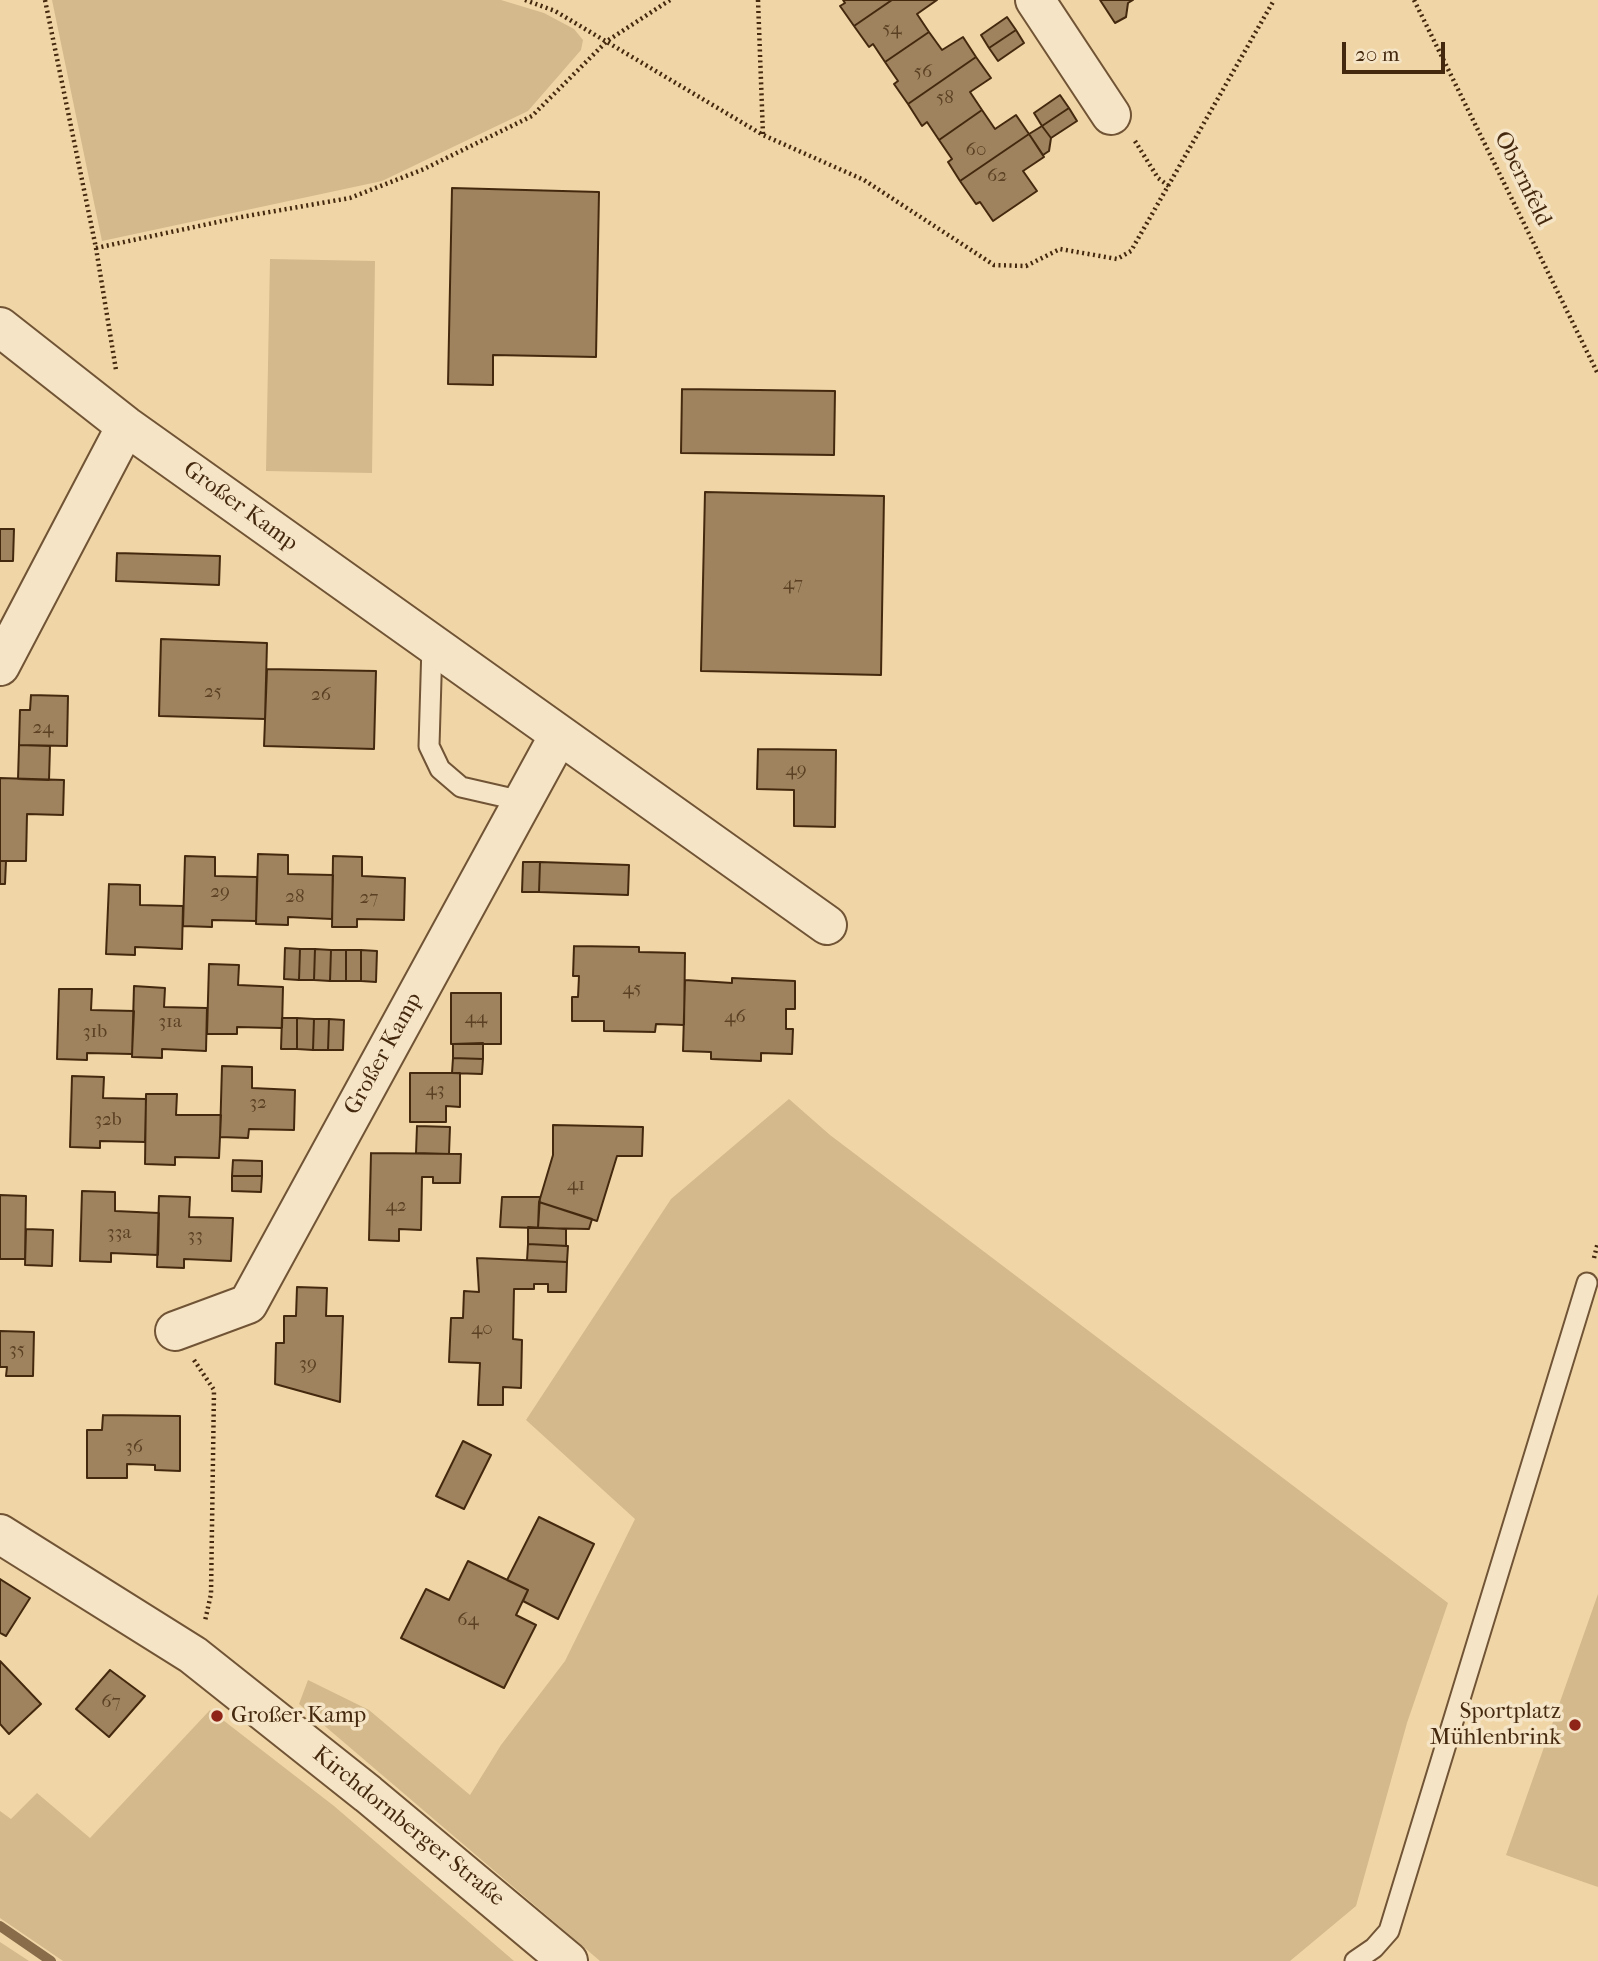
<!DOCTYPE html>
<html>
<head>
<meta charset="utf-8">
<style>
  body { margin:0 }
  #map { position:relative; width:1598px; height:1961px; overflow:hidden; background:#f0d6a6; font-family:"IM FELL French Canon",serif }
  canvas { display:block }
  .scale { position:absolute; left:1342px; top:42px; width:103px; height:32px; box-sizing:border-box; border:4px solid #45290f; border-top:0; padding-left:9px; font-size:21px; line-height:24px; white-space:nowrap; color:#45290f; -webkit-text-stroke:5px #f5e4c5; paint-order:stroke }
</style>
</head>
<body>
<div id="map">
<canvas width="1598" height="1961"></canvas>
<div class="scale">20 m</div>
</div>
<script>
const c = document.querySelector('canvas').getContext('2d');
c.lineJoin = 'round';
function fillPath(path, color) { c.fillStyle = color; c.fill(path, 'evenodd'); }
const poly = rows => new Path2D(rows.map(r => 'M' + r).join(''));
function stroke(path, color, width, dash) { c.strokeStyle = color; c.lineWidth = width; c.lineCap = dash ? 'butt' : 'round'; c.setLineDash(dash || []); c.stroke(path); }
function label(font, color, halo, rows, align = 'center') {
  c.font = font + ' "IM FELL French Canon",serif'; c.lineWidth = 7; c.setLineDash([]); c.textBaseline = 'middle'; c.strokeStyle = halo; c.fillStyle = color; for (const [text, x, y, turn = 0] of rows) {
    c.save(); c.translate(x, y); c.rotate((+turn || 0) * Math.PI / 180); c.textAlign = isNaN(turn) ? turn : align; if (halo) c.strokeText(text, 0, 0); c.fillText(text, 0, 0); c.restore();
  }
}
fillPath(poly([
  [52,0,501,0,544,13,574,29,583,40,581,50,528,111,382,181,102,241],
  [270,259,375,261,372,473,266,471],
  [789,1099,830,1135,1448,1603,1407,1723,1356,1906,1290,1961,600,1961,299,1704,308,1680,369,1710,470,1795,501,1745,565,1661,635,1519,526,1420,671,1199],
  [1598,1594,1598,1887,1506,1855],
  [210,1710,334,1806,514,1961,63,1961,0,1918,0,1811,11,1819,37,1793,90,1838],
  [0,1942,29,1961,0,1961]
]), '#d3b98c');
stroke(poly([
  [0,1926,51,1961]
]), '#896d4b', 10);
const building = poly([
  [843,0,892,0,854,26,840,6,845,3,843,0],
  [892,0,937,0,917,14,929,32,885,62,873,44,869,47,854,26,892,0],
  [1100,0,1133,0,1128,3,1126,17,1115,23,1100,0],
  [1007,17,1016,30,989,48,981,35,1007,17],
  [1016,30,1024,43,998,61,989,48,1016,30],
  [929,32,942,50,963,37,976,57,908,104,894,84,898,81,885,62,929,32],
  [976,57,991,78,970,92,982,110,939,140,927,122,922,126,908,104,976,57],
  [1060,95,1069,108,1042,126,1034,113,1060,95],
  [1069,108,1077,121,1051,138,1042,126,1069,108],
  [982,110,995,129,1016,115,1029,134,960,181,948,162,952,159,939,140,982,110],
  [1042,126,1051,138,1049,151,1043,155,1029,134,1042,126],
  [1029,134,1044,157,1023,171,1037,191,993,221,980,202,976,204,960,181,1029,134],
  [452,188,599,192,596,357,493,355,493,385,448,384,452,188],
  [682,389,835,391,834,455,681,453,682,389],
  [705,492,884,496,881,675,701,671,705,492],
  [0,529,14,529,13,561,0,561,0,529],
  [117,553,220,556,219,585,116,581,117,553],
  [161,639,267,643,265,719,159,716,161,639],
  [267,669,376,671,374,749,264,746,267,669],
  [31,695,68,696,67,746,19,745,20,710,30,710,31,695],
  [19,745,50,746,49,780,18,779,19,745],
  [758,749,836,750,835,827,794,826,794,790,757,789,758,749],
  [0,778,64,780,63,815,27,814,26,861,0,861,0,778],
  [258,854,288,855,288,874,333,875,332,919,288,917,288,925,256,924,258,854],
  [185,856,215,857,215,876,257,877,256,921,212,920,212,927,183,926,185,856],
  [333,856,362,857,362,876,405,878,404,920,357,919,357,927,332,927,333,856],
  [0,861,6,861,5,884,0,884,0,861],
  [523,862,540,862,539,892,522,892,523,862],
  [540,862,629,865,628,895,539,892,540,862],
  [109,884,140,885,140,905,183,906,182,949,135,947,135,955,106,954,109,884],
  [574,946,639,947,639,952,685,953,684,1025,656,1024,655,1032,604,1031,604,1021,572,1021,572,997,578,997,579,976,573,976,574,946],
  [285,948,300,949,299,980,284,979,285,948],
  [300,949,315,949,314,980,299,980,300,949],
  [315,949,331,950,330,981,314,980,315,949],
  [331,950,346,950,346,981,330,981,331,950],
  [346,950,361,950,361,981,346,981,346,950],
  [361,950,377,951,376,982,361,981,361,950],
  [209,964,239,965,238,985,283,987,282,1028,237,1027,237,1034,207,1034,209,964],
  [732,978,795,981,795,1009,786,1009,786,1029,793,1029,792,1054,761,1053,761,1061,711,1059,711,1052,683,1051,685,980,732,983,732,978],
  [134,986,165,988,164,1007,207,1008,206,1051,162,1049,162,1058,132,1057,134,986],
  [59,989,92,989,91,1010,134,1011,132,1054,87,1053,87,1060,57,1059,59,989],
  [451,993,501,993,501,1044,451,1044,451,993],
  [282,1018,297,1018,297,1049,281,1049,282,1018],
  [297,1018,314,1019,313,1050,297,1049,297,1018],
  [314,1019,329,1019,328,1050,313,1050,314,1019],
  [329,1019,344,1020,343,1050,328,1050,329,1019],
  [483,1043,483,1059,453,1058,453,1044,483,1043],
  [453,1058,483,1059,482,1074,452,1073,453,1058],
  [222,1066,252,1067,252,1088,295,1090,294,1130,249,1129,248,1138,220,1137,222,1066],
  [410,1073,460,1073,460,1107,446,1106,446,1122,410,1122,410,1073],
  [72,1076,104,1077,103,1098,146,1099,145,1142,100,1141,100,1148,70,1147,72,1076],
  [146,1094,177,1094,176,1115,221,1115,219,1158,175,1157,175,1165,145,1164,146,1094],
  [553,1125,643,1127,642,1156,617,1156,597,1221,539,1202,553,1155,553,1125],
  [417,1126,450,1127,449,1154,416,1153,417,1126],
  [371,1153,461,1154,460,1183,433,1183,433,1177,422,1177,421,1230,399,1229,399,1241,369,1240,371,1153],
  [233,1160,262,1161,262,1176,232,1176,233,1160],
  [232,1176,262,1176,261,1192,232,1191,232,1176],
  [82,1191,115,1192,115,1211,159,1213,158,1255,111,1253,111,1262,80,1261,82,1191],
  [0,1195,26,1196,25,1259,0,1259,0,1195],
  [159,1196,190,1197,189,1217,233,1218,231,1261,184,1259,184,1268,157,1267,159,1196],
  [502,1197,540,1197,538,1228,500,1227,502,1197],
  [539,1202,592,1219,589,1229,538,1228,539,1202],
  [528,1227,566,1229,566,1246,528,1244,528,1227],
  [26,1229,53,1230,52,1266,25,1265,26,1229],
  [528,1244,568,1246,567,1262,527,1260,528,1244],
  [477,1258,567,1262,566,1292,548,1292,548,1284,534,1284,534,1289,514,1289,513,1339,522,1340,521,1388,503,1387,503,1405,478,1405,480,1363,449,1362,451,1318,463,1318,464,1291,479,1292,477,1258],
  [297,1287,327,1288,326,1316,343,1316,340,1402,275,1384,276,1343,284,1343,284,1316,296,1316,297,1287],
  [0,1331,34,1332,33,1376,6,1376,7,1367,0,1367,0,1331],
  [103,1415,180,1416,180,1471,155,1470,155,1465,127,1464,127,1478,87,1478,87,1430,102,1430,103,1415],
  [463,1441,491,1455,464,1509,436,1496,463,1441],
  [539,1517,594,1544,558,1619,523,1601,528,1590,507,1580,539,1517],
  [468,1561,528,1590,516,1615,536,1625,504,1688,401,1638,426,1589,449,1600,468,1561],
  [0,1579,30,1598,6,1636,0,1633,0,1579],
  [0,1661,41,1704,9,1734,0,1724,0,1661],
  [110,1670,145,1696,109,1737,76,1709,110,1670]
]);
fillPath(building, '#9e835e');
stroke(building, '#45290f', 2);
const service = poly([
  [432,645,429,746,440,769,461,787,522,801],
  [1355,1961,1374,1948,1389,1931,1587,1283]
]);
const minor = poly([
  [1035,0,1111,115],
  [0,327,126,426,827,925],
  [0,666,126,426],
  [175,1331,248,1304,559,735]
]);
const tertiary = poly([
  [0,1534,193,1655,368,1794,568,1961]
]);
stroke(service, '#705435', 23);
stroke(minor, '#705435', 42);
stroke(tertiary, '#705435', 42);
stroke(poly([
  [45,0,96,248,116,370],
  [525,0,555,11,763,135,864,180,994,265,1026,266,1060,249,1117,259,1131,251,1274,0],
  [758,0,763,135],
  [1414,0,1598,374],
  [1135,141,1158,178,1170,187],
  [96,248,241,217,350,198,424,169,532,116,607,41,670,0],
  [1594,1258,1598,1242],
  [194,1360,214,1390,211,1594,205,1621]
]), '#45290f', 4.5, [2, 3.5]);
stroke(service, '#f5e4c5', 19);
stroke(minor, '#f5e4c5', 38);
stroke(tertiary, '#f5e4c5', 38);
for (const [x, y, r, color] of [
  [217,1716,7,"#8f2418"],
  [1575,1725,7,"#8f2418"]
]) { const dot = new Path2D(); dot.arc(x, y, r, 0, 2 * Math.PI); c.fillStyle = color; c.fill(dot); stroke(dot, '#f5e4c5', 2.5); }
label('19px', '#5b4023', null, [
  ["54",892,29],
  ["56",923,72],
  ["58",945,98],
  ["60",976,150],
  ["62",997,176],
  ["47",793,584],
  ["25",213,692],
  ["26",321,695],
  ["24",43,728],
  ["49",796,770],
  ["29",220,892],
  ["28",295,897],
  ["27",369,898],
  ["45",632,989],
  ["46",735,1017],
  ["44",476,1018],
  ["31a",170,1022],
  ["31b",95,1032],
  ["43",435,1090],
  ["32",258,1103],
  ["32b",108,1120],
  ["41",576,1185],
  ["42",396,1206],
  ["33a",119,1233],
  ["33",195,1236],
  ["40",482,1329],
  ["35",17,1350],
  ["39",308,1364],
  ["36",134,1447],
  ["64",468,1620],
  ["67",111,1702]
]);
label('23px', '#45290f', '#f5e4c5', [
  ["Obernfeld",1522,179,64],
  ["Großer Kamp",240,507,36],
  ["Großer Kamp",384,1054,-61],
  ["Kirchdornberger Straße",408,1827,39]
]);
label('23px', '#45290f', '#f5e4c5', [
  ["Sportplatz",1561,1712],
  ["Mühlenbrink",1561,1738],
  ["Großer Kamp",231,1716,"left"]
], 'right');
</script>
</body>
</html>
